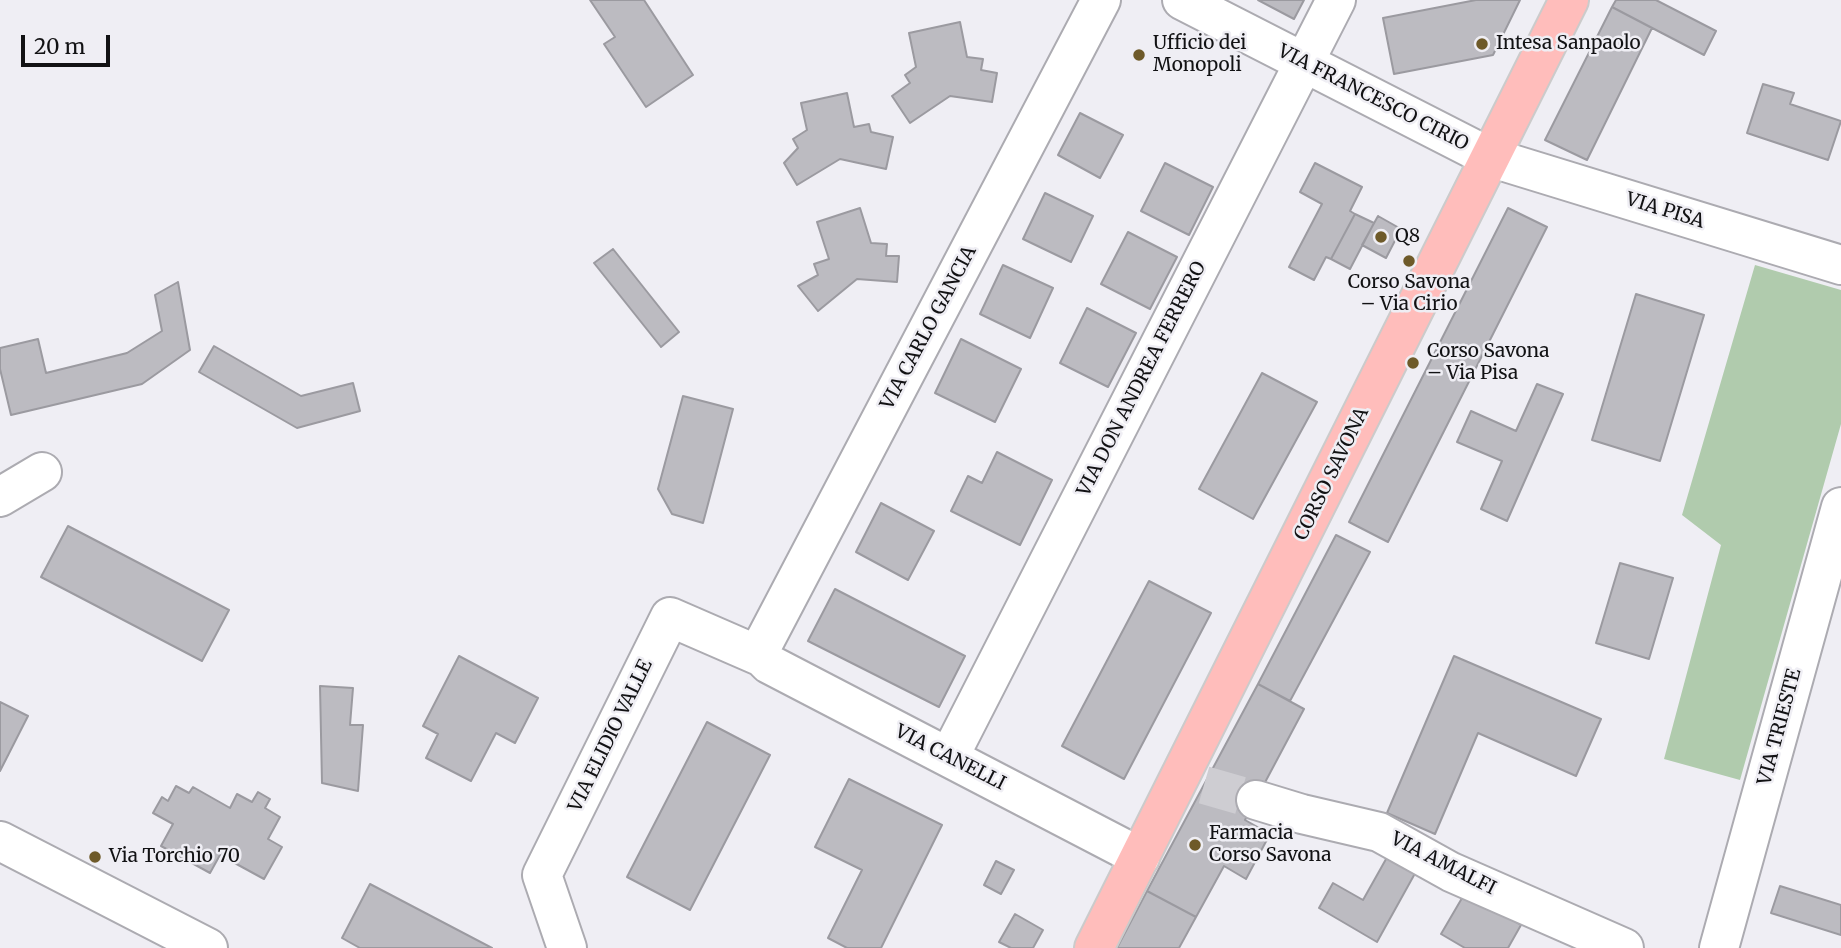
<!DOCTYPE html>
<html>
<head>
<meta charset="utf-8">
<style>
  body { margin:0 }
  #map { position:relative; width:1841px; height:948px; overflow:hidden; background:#efeef4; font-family:Merriweather,serif }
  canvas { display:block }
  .scale { position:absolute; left:21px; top:35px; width:89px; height:32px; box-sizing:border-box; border:4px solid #121214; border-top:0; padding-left:9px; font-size:21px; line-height:24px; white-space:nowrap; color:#121214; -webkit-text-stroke:5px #efeef4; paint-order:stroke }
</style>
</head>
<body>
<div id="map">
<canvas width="1841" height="948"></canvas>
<div class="scale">20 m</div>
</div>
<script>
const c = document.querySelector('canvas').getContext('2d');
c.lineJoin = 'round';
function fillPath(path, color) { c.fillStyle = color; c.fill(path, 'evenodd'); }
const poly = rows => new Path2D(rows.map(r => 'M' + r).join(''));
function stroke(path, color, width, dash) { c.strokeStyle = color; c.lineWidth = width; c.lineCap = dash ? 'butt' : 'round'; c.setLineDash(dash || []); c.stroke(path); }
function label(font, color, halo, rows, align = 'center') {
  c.font = font + ' Merriweather,serif'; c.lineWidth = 5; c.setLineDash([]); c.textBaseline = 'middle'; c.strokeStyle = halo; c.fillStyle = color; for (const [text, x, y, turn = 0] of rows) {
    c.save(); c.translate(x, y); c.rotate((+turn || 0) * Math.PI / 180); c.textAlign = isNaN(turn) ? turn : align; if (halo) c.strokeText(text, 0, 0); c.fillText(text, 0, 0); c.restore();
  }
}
fillPath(poly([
  [1755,265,1841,290,1841,424,1740,780,1664,759,1721,545,1682,515]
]), '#b0cbad');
const building = poly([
  [590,0,644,0,693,75,646,107,604,44,615,37,590,0],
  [1258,0,1304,0,1294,19,1258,0],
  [1476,0,1520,0,1493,55,1394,74,1383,18,1476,0],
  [1616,0,1656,0,1716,31,1704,55,1612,7,1616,0],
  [1612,7,1652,28,1587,160,1545,140,1612,7],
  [960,22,967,57,983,59,981,70,997,73,992,102,950,96,910,123,892,96,910,83,905,75,916,67,909,33,960,22],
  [1763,84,1794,93,1790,104,1841,121,1828,160,1747,133,1763,84],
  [847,93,854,127,869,124,871,132,893,137,886,169,840,159,797,185,784,163,798,148,793,139,807,130,801,103,847,93],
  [1080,113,1123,135,1100,178,1058,155,1080,113],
  [1165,163,1213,187,1189,235,1141,211,1165,163],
  [1315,163,1362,187,1350,211,1355,214,1331,259,1326,257,1314,280,1289,267,1322,204,1300,192,1315,163],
  [1045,193,1093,216,1071,262,1023,239,1045,193],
  [860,208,871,243,887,244,886,256,899,256,897,282,857,279,818,311,798,286,818,275,814,264,829,259,817,222,860,208],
  [1508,208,1547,227,1388,542,1349,522,1508,208],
  [1355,214,1374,223,1350,269,1331,259,1355,214],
  [1378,216,1401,229,1386,258,1362,245,1378,216],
  [1128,232,1177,257,1150,309,1101,284,1128,232],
  [613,249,679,332,661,347,594,263,613,249],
  [1003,265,1053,288,1030,338,980,314,1003,265],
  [178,282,190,350,142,384,11,415,0,369,0,348,38,339,46,373,127,353,162,331,155,295,178,282],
  [1636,294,1704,315,1660,461,1592,440,1636,294],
  [1087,308,1136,333,1108,387,1060,363,1087,308],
  [961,339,1021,369,995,422,935,393,961,339],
  [214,346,301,396,353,383,360,411,297,428,199,372,214,346],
  [1262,373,1317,402,1253,519,1199,489,1262,373],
  [1537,384,1563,394,1507,521,1481,509,1502,461,1457,442,1471,411,1516,431,1537,384],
  [683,396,733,409,703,523,672,514,658,489,683,396],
  [997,452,1052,480,1020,545,951,511,968,476,982,483,997,452],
  [881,503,934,531,908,580,856,552,881,503],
  [68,526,229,610,202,661,41,577,68,526],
  [1336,535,1370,552,1290,701,1258,684,1336,535],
  [1620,563,1673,578,1649,659,1596,643,1620,563],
  [1149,581,1211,613,1124,779,1062,746,1149,581],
  [835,589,965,656,939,707,808,641,835,589],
  [459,656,538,698,515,743,496,733,471,781,426,758,438,734,423,726,459,656],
  [1454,656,1601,719,1576,776,1478,733,1435,834,1387,813,1454,656],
  [1258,684,1304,709,1245,820,1270,834,1246,879,1224,866,1196,917,1147,891,1258,684],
  [320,686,353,688,350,725,363,725,358,791,322,783,320,686],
  [0,702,28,716,0,771,0,702],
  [707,722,770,755,690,910,627,877,707,722],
  [849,779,942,825,881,948,847,948,828,938,862,870,815,847,849,779],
  [176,786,189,793,193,787,230,808,237,794,252,802,258,792,270,799,265,808,280,817,268,839,282,847,264,879,220,855,210,873,161,846,173,824,153,813,162,797,168,801,176,786],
  [1390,852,1418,868,1377,942,1319,908,1333,883,1363,900,1390,852],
  [996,861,1014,870,1001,894,984,885,996,861],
  [370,884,492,948,360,948,342,938,370,884],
  [1780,886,1841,905,1841,935,1771,913,1780,886],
  [1147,891,1196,917,1179,948,1117,948,1147,891],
  [1465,893,1521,925,1508,948,1465,948,1441,934,1465,893],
  [1015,914,1043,930,1033,948,1011,948,999,942,1015,914]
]);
fillPath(building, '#bcbbc1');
stroke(building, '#9b9aa0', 2);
stroke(poly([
  [1204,785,1256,800]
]), '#cecdd2', 38, [38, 19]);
const minor = poly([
  [1182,0,1489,157,1841,265],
  [0,497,42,472],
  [762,657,762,646,1101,0],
  [949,757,1336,0],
  [1256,800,1302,814,1379,832,1451,872,1624,948],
  [0,841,208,948],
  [567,948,542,875,670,617,762,657,769,664,1140,857],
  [1719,948,1841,507]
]);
const major = poly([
  [1094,948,1569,0]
]);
stroke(minor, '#acabb1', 42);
stroke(major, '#cbcbcb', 42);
stroke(minor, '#fff', 38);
stroke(major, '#ffbdbb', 38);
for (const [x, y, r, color] of [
  [1482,44,7,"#6e5a29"],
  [1139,55,7,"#6e5a29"],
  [1381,237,7,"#6e5a29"],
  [1409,261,7,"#6e5a29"],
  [1413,363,7,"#6e5a29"],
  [1195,845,7,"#6e5a29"],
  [95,857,7,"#6e5a29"]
]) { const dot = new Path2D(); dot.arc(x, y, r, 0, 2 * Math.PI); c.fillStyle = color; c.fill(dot); stroke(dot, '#efeef4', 2.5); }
label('19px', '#121214', '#efeef4', [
  ["Ufficio dei",1153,44],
  ["Monopoli",1153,66],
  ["Intesa Sanpaolo",1496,44],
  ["Q8",1395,237],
  ["Corso Savona",1409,283,"center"],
  ["– Via Cirio",1409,305,"center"],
  ["Corso Savona",1427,352],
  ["– Via Pisa",1427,374],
  ["Farmacia",1209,834],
  ["Corso Savona",1209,856],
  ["Via Torchio 70",109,857]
], 'left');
label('19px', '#121214', '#efeef4', [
  ["VIA FRANCESCO CIRIO",1373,98,27],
  ["VIA PISA",1665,211,17],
  ["VIA CARLO GANCIA",929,328,-62],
  ["VIA DON ANDREA FERRERO",1142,379,-63],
  ["CORSO SAVONA",1332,474,-64],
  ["VIA TRIESTE",1780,727,-75],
  ["VIA ELIDIO VALLE",611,736,-64],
  ["VIA CANELLI",950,758,27],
  ["VIA AMALFI",1443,864,27]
]);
</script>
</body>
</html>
